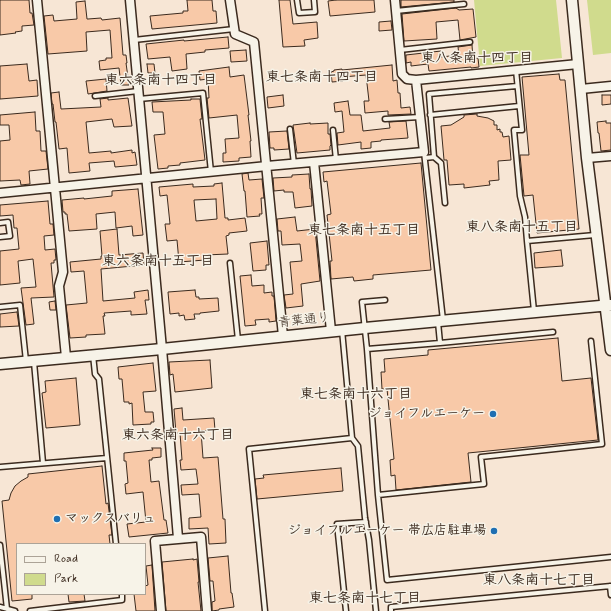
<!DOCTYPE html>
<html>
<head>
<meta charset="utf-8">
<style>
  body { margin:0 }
  #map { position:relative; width:611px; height:611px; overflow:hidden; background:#f7e6d5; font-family:Mynerve,sans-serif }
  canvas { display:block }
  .legend { position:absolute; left:16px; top:543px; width:130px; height:52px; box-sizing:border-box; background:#f7f3e8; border:1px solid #aca397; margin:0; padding:5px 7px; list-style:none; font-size:12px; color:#3b2a1e }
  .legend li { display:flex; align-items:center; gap:8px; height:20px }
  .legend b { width:20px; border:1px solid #aca397 }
</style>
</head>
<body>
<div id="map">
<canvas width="611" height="611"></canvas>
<ul class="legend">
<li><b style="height:5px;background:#f7f3e8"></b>Road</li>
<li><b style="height:11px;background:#d0db8d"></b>Park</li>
</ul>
</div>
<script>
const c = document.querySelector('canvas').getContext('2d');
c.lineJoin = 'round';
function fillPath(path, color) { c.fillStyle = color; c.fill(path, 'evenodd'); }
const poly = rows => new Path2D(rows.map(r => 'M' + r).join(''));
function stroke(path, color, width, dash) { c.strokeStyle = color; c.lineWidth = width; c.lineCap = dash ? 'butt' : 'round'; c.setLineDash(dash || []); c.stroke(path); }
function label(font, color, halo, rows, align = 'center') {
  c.font = font + ' Mynerve,"Klee One",sans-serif'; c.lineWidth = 3; c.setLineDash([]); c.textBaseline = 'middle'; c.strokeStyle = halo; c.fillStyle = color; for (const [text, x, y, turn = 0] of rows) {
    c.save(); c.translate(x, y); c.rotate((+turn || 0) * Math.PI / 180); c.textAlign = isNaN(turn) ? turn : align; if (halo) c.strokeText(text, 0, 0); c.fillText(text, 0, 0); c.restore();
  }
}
fillPath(poly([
  [474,0,556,0,562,58,480,66],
  [587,0,611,0,611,53,593,55]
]), '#d0db8d');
const building = poly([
  [0,0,29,0,30,13,32,13,34,25,22,26,22,31,15,32,16,33,0,35,0,0],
  [187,0,212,0,213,11,216,11,217,23,152,29,150,16,183,13,183,11,188,11,187,0],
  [279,0,290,0,293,24,317,22,318,38,304,40,305,46,283,47,279,0],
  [336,0,374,0,375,12,330,16,328,1,336,0],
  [401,0,454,0,454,2,401,7,401,0],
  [85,1,87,19,88,19,101,18,102,20,120,18,123,55,126,55,127,63,126,63,129,85,121,85,119,68,100,70,99,61,106,60,106,58,112,58,110,30,86,32,87,51,48,54,44,16,53,15,54,21,77,19,76,2,85,1],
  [456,8,459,10,473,9,476,37,460,40,458,20,436,22,437,39,404,41,402,14,456,8],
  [391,21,392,30,379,31,379,22,391,21],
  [228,37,229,48,205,50,205,52,186,54,187,69,172,71,170,57,148,59,146,44,184,40,184,41,228,37],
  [472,45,473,59,478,58,479,67,471,68,471,67,429,71,428,64,411,66,411,62,406,63,406,55,441,51,441,57,459,55,458,47,472,45],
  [246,50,247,61,231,62,230,51,246,50],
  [27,64,29,81,37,80,38,96,0,99,0,66,27,64],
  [147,64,154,64,155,73,148,73,147,64],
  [392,65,393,81,397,80,398,93,400,93,401,108,410,107,411,114,388,115,388,111,365,113,364,101,369,101,366,75,342,77,343,81,332,82,331,72,334,71,334,70,342,69,342,70,392,65],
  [229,67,230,77,244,75,249,115,248,115,251,141,250,141,251,157,239,158,239,161,223,162,223,153,226,153,225,139,239,138,237,115,209,118,207,98,209,98,208,79,200,80,199,71,229,67],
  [559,74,560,80,565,80,579,229,537,233,533,195,524,196,520,155,529,155,522,77,559,74],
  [106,79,107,91,88,94,86,81,106,79],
  [59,92,61,109,101,107,100,99,108,98,108,100,128,98,132,126,114,127,112,119,86,122,89,153,111,151,111,153,132,150,132,153,135,152,137,165,115,167,114,161,89,163,90,171,69,173,67,148,59,149,56,122,55,122,53,104,52,104,51,93,59,92],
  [283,95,284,106,268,108,267,97,283,95],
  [602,95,611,95,611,104,602,105,602,95],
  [191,99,200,99,202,119,200,119,205,160,180,163,180,165,168,166,168,168,158,169,154,135,165,134,163,112,153,112,152,102,191,100,191,99],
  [348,101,350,115,361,115,363,131,390,128,389,122,406,121,408,138,381,140,381,141,371,142,371,148,361,149,361,142,338,145,337,133,344,132,342,111,335,112,334,103,348,101],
  [35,112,36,131,40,131,41,151,46,151,48,169,29,171,30,184,21,185,20,180,0,181,0,141,10,140,10,139,9,125,0,125,0,115,35,112],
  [477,114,477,116,488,118,494,121,494,125,497,125,497,130,500,129,500,132,502,132,503,137,509,136,511,160,498,161,499,180,489,181,490,185,464,188,464,184,449,185,447,160,444,160,441,126,451,125,464,117,464,115,477,114],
  [606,121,606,123,611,123,611,150,601,151,599,133,598,133,597,122,606,121],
  [310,123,310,124,328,123,328,134,330,134,331,145,330,146,330,150,297,153,293,125,310,123],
  [287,131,289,149,274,150,274,148,270,148,269,132,287,131],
  [421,163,431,270,373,275,373,279,354,281,353,277,331,279,330,261,332,261,327,215,331,214,327,181,324,182,323,172,421,163],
  [248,173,249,180,262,179,264,198,261,198,262,214,259,214,260,216,247,217,245,191,244,191,242,174,248,173],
  [309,174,310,189,311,189,312,206,295,208,293,192,284,192,284,190,274,191,273,178,292,177,292,175,309,174],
  [222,183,225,218,228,218,228,220,245,218,247,231,229,233,229,235,226,236,228,254,205,255,205,260,179,262,177,240,167,241,165,224,170,224,167,195,160,196,159,187,193,184,193,187,214,186,214,184,222,183],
  [216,199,217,219,196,221,194,200,216,199],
  [138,189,143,235,133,236,132,226,116,228,115,212,96,214,97,229,69,231,67,214,65,214,65,212,63,212,62,200,84,198,84,199,112,196,112,191,138,189],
  [48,201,50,224,53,224,54,235,44,236,45,250,55,249,56,260,54,260,54,263,51,263,54,297,31,298,34,324,26,325,21,288,36,287,33,259,18,261,20,283,0,285,0,251,19,249,17,228,14,228,13,215,0,216,0,205,48,201],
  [295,217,297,231,315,229,320,281,301,284,303,306,286,308,284,295,293,294,290,262,302,261,300,244,282,245,281,231,278,231,277,219,295,217],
  [117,229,119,255,143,253,144,265,101,269,103,301,135,298,134,292,148,290,149,300,145,300,147,314,131,315,131,311,104,313,105,316,103,316,105,334,86,335,86,337,70,338,66,305,87,303,84,271,71,272,70,262,101,259,101,256,102,256,100,231,117,229],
  [267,241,269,265,266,265,266,270,253,271,250,243,267,241],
  [561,250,563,266,535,268,534,253,561,250],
  [251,275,252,286,264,285,264,293,272,292,272,296,274,296,276,321,269,322,269,319,255,320,256,325,245,326,240,276,251,275],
  [195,290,196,297,199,297,199,299,218,298,219,311,200,313,200,314,194,314,195,319,185,320,184,315,179,316,179,313,170,314,168,292,195,290],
  [55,301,56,310,50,310,49,302,55,301],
  [17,312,19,326,0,327,0,314,17,312],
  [558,338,562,381,591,378,598,440,468,453,471,482,396,490,395,475,391,476,390,460,394,459,387,389,382,389,381,372,385,372,384,359,428,355,428,350,558,338],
  [210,360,212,388,175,392,173,374,170,375,169,362,210,360],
  [153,363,156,391,143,392,145,412,153,412,154,422,151,422,151,424,133,425,132,403,129,404,129,402,124,402,122,379,119,379,118,367,153,363],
  [76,378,80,425,46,428,42,393,46,392,45,381,76,378],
  [182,408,183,420,214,418,215,430,201,431,203,458,218,457,223,519,225,519,226,543,209,544,208,528,189,529,189,518,201,517,199,494,182,495,181,485,198,484,196,469,181,470,180,460,182,460,180,433,176,433,174,409,182,408],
  [152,448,161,448,161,457,152,458,152,460,149,460,151,482,159,481,164,520,166,520,168,533,129,537,127,524,146,522,143,492,126,494,125,484,128,483,126,461,124,461,124,453,153,450,152,448],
  [102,466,106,504,108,503,112,535,109,535,110,544,17,544,17,594,32,594,32,599,12,601,2,501,9,500,11,493,15,486,21,481,28,477,28,474,102,466],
  [341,468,343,491,257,499,255,479,264,478,263,475,341,468],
  [228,556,231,593,232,593,234,607,219,609,219,610,212,611,212,602,215,601,213,581,210,581,208,558,228,556],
  [193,559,193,560,197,559,199,582,198,582,201,611,166,611,162,562,193,559],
  [152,565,155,611,136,611,134,594,145,594,145,586,148,585,146,566,152,565],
  [68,594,84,594,85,601,69,602,68,594]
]);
fillPath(building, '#f8c9a8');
stroke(building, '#3b2a1e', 1);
const service = poly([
  [297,0,299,13,315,12,314,0],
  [396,11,464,4],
  [134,40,234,29],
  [400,50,470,42],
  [516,70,522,130,514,130,520,196,525,217,527,241],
  [95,96,138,91],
  [139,99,203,93,211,172],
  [430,115,519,106],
  [385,119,420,117],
  [290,129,294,164],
  [333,130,336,160],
  [424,152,443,320],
  [434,157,441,163,445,203],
  [425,158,434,157,429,94,517,86],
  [0,223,8,222,10,236,0,237],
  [230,263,238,340],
  [0,307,20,305,26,361],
  [534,311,527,241,595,235],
  [342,330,352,438,358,446,365,518,369,540,376,611],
  [591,341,602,444,481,457,484,484,378,495,387,580,611,557],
  [440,343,553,332],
  [367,349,440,343,438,322],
  [93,355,95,374,99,379,116,544],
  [34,362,43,463],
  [0,467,107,458],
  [378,495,367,349,362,302,385,300],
  [0,545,7,609],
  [610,586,611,595],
  [0,607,15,611],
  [30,611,122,600,122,594],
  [265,611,249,449,352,438],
  [346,611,337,524,366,522],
  [391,611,391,607,611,586]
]);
const minor = poly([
  [37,0,63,272,59,286,66,357],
  [130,0,162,349,178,538],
  [230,0,235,34,254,42,283,336],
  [416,80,578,64],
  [581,89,611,86],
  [587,158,611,156],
  [314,162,331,331],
  [0,193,267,166,424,152,416,80,407,79,402,74,395,0],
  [161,611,155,541,201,537,207,611]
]);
const tertiary = poly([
  [572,0,587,158,611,350],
  [0,364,162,349,365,328,611,305]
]);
stroke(service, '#3b2a1e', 7);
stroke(minor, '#3b2a1e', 11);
stroke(tertiary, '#3b2a1e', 13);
stroke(service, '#f7f3e8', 4);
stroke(minor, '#f7f3e8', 8);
stroke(tertiary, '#f7f3e8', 10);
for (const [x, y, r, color] of [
  [493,414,4,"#1f6fb2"],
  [57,519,4,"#1f6fb2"],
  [494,531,4,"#1f6fb2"]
]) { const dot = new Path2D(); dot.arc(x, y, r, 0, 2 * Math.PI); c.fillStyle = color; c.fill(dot); stroke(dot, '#f7f3e8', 1.5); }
label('13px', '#3b2a1e', '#f7f3e8', [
  ["青葉通り",304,321,-6]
]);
label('bold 13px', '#3b2a1e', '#f7f3e8', [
  ["ジョイフルエーケー",485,414],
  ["マックスバリュ",65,519,"left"],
  ["ジョイフルエーケー 帯広店駐車場",486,531]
], 'right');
label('bold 14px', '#3b2a1e', '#f7f3e8', [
  ["東八条南十四丁目",477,59],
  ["東七条南十四丁目",322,78],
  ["東六条南十四丁目",161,81],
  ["東八条南十五丁目",522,228],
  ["東七条南十五丁目",364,231],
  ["東六条南十五丁目",158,262],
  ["東七条南十六丁目",356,395],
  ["東六条南十六丁目",178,436],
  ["東八条南十七丁目",539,581],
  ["東七条南十七丁目",365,599]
]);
</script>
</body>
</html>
